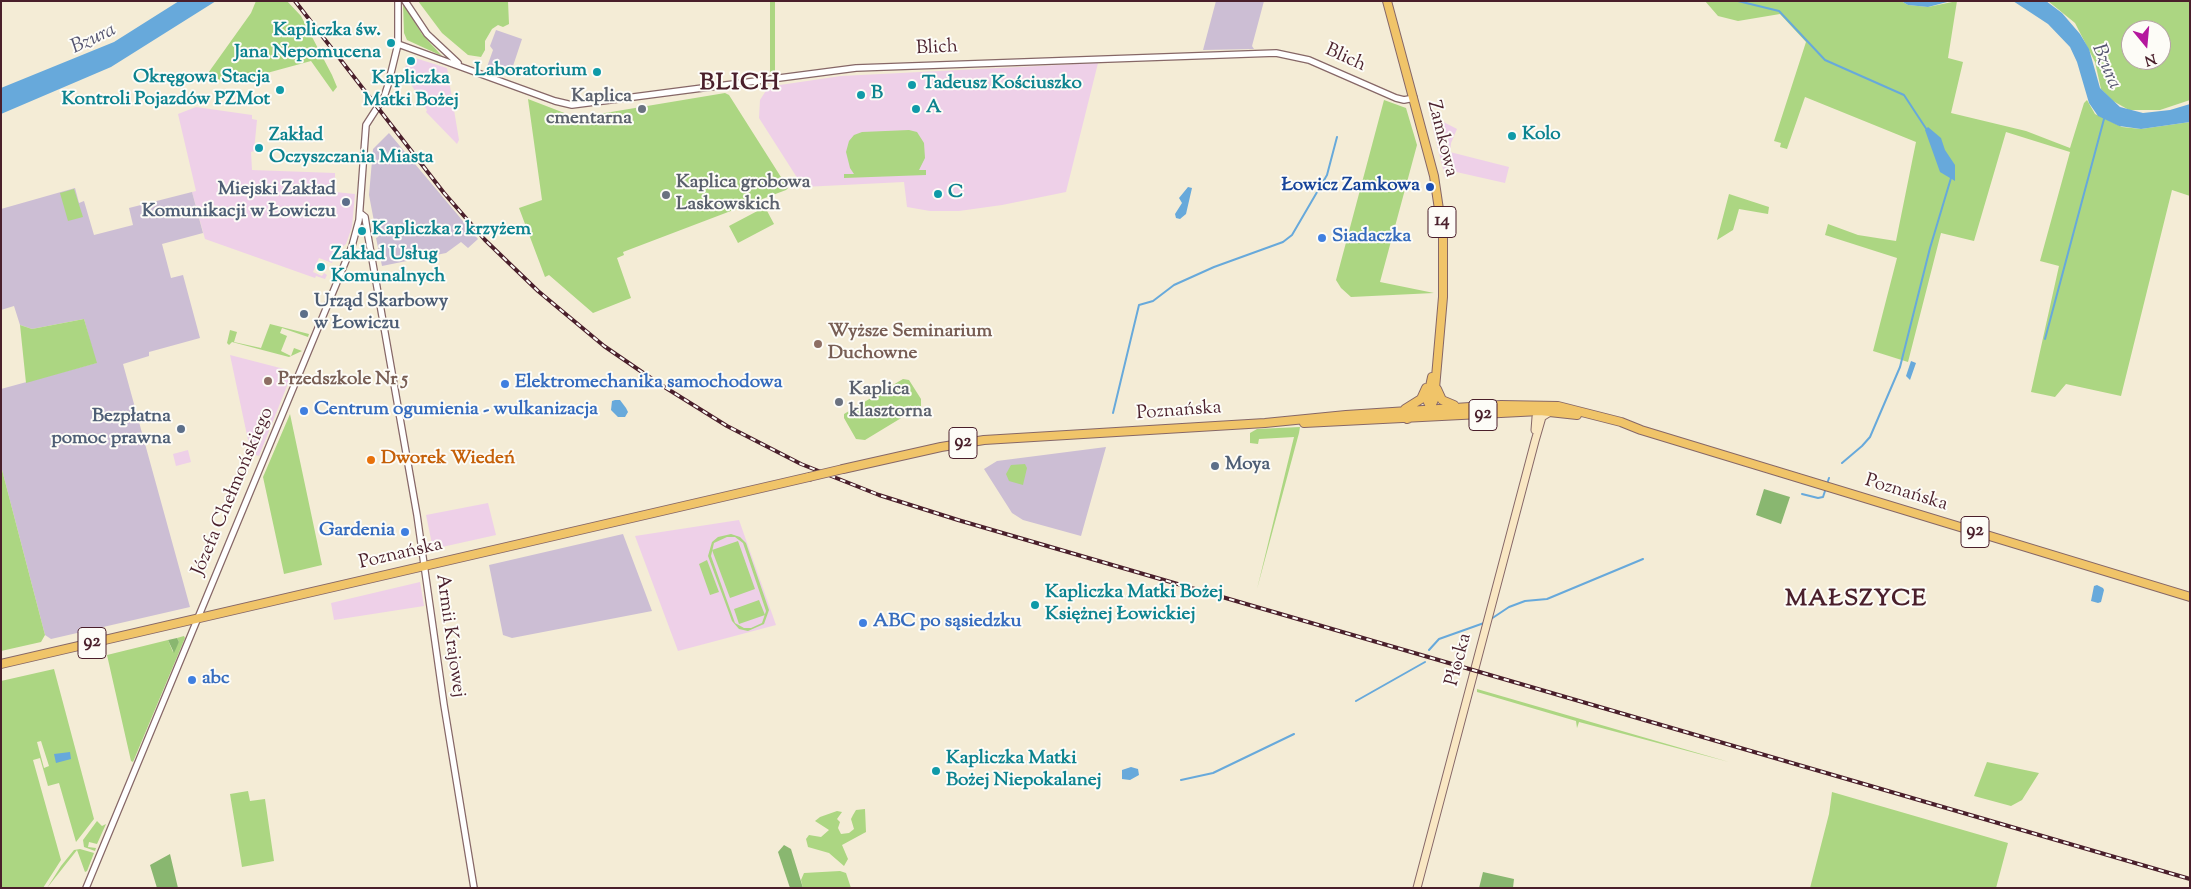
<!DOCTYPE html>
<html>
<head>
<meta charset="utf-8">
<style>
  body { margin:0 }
  #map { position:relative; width:2191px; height:889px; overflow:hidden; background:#f4ecd6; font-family:"Sorts Mill Goudy",serif }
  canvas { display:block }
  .frame { position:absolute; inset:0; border:2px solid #4a1f2b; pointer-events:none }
  .north { position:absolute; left:2121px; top:20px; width:50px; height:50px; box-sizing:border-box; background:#fdfcf7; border:1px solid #b5a4a5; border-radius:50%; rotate:163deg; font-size:14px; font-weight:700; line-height:20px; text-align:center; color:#4a1f2b }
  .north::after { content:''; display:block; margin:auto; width:18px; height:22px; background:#b5179e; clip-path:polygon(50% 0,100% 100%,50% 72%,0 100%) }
</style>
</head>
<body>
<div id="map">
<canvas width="2191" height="889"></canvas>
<div class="frame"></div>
<div class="north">N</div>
</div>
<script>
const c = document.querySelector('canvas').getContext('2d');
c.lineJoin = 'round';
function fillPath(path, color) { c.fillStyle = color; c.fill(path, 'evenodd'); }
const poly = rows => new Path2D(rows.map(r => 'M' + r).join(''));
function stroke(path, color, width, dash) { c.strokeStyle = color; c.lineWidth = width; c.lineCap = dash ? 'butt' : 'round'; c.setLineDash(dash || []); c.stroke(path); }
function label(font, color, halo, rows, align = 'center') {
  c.font = font + ' "Sorts Mill Goudy",serif'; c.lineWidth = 4; c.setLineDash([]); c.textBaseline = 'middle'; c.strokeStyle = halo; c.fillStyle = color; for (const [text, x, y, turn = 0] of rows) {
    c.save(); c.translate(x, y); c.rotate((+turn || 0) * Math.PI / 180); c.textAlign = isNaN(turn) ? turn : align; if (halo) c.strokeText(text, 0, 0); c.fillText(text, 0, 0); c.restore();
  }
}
fillPath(poly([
  [415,58,447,68,459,140,457,144,426,112,427,110,412,86,405,67],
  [1098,63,1066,192,1002,205,959,211,930,211,907,207,904,182,803,187,759,118,760,100,767,89,773,86,841,76],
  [196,107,252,115,252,119,257,120,254,151,251,152,252,170,335,173,335,192,355,194,352,227,346,244,336,252,332,263,319,258,313,272,322,276,324,273,327,275,325,279,316,276,315,278,205,239,192,192,196,191,178,114],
  [1432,116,1457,129,1451,143,1450,152,1509,167,1505,183,1443,169,1431,121],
  [230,355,288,370,291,376,259,456,251,454],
  [188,450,191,462,176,466,173,454],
  [488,503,496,535,433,549,426,515],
  [739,520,776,625,678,651,635,536],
  [420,582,424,606,334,620,331,603]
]), '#eed0e8');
fillPath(poly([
  [1216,1,1264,1,1252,46,1254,49,1203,50],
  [496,30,522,39,510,75,487,67,493,50,490,46],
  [389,133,478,239,468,248,461,242,446,253,382,266,376,238,378,237,378,232,376,232,369,195,373,149],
  [75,188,79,203,84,201,94,235,133,225,129,208,192,192,203,233,162,244,171,278,183,275,200,338,149,352,149,356,123,364,190,607,51,639,45,635,1,466,1,389,96,363,84,319,32,329,20,325,14,306,1,310,1,209],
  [1106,447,1081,536,1023,520,1012,513,984,469,997,461],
  [623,534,652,611,512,638,503,635,489,565]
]), '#ccbed4');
fillPath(poly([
  [256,1,287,1,301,16,332,75,337,87,333,92,311,61,267,73,266,82,234,79,225,81,206,76,251,13],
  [418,1,508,1,509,24,503,27,498,25,492,29,485,41,485,50,481,57,468,55,442,33],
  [770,1,775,1,775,72,770,72],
  [1705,1,1901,1,1908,5,1928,7,1957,1,1948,58,1963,62,1951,113,2026,131,2070,148,2084,103,2087,100,2095,114,2122,127,2141,129,2190,122,2190,196,2172,190,2121,396,2066,384,2055,397,2031,392,2059,266,2040,261,2070,152,2006,132,1974,241,1941,233,1908,362,1873,351,1897,258,1825,235,1828,224,1858,235,1896,241,1916,142,1805,97,1787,149,1780,147,1781,143,1774,141,1806,42,1780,14,1738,21,1718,16],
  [2048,1,2190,1,2190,100,2160,110,2129,110,2113,101,2101,89,2095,62,2075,23],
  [2131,30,2161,30,2161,60,2131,60],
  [403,3,422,34,442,56,407,40,404,33],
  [725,93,729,95,786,185,788,188,786,190,623,252,624,255,617,258,631,298,593,313,549,275,545,277,519,208,542,200,528,99,567,114,569,119],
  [1384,100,1406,108,1417,145,1380,282,1434,293,1351,297,1341,288,1336,280],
  [909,130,917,132,924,143,925,158,919,170,926,170,926,175,844,178,844,174,854,174,850,168,846,152,849,141,854,135,862,132],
  [74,189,83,217,68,221,60,193],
  [1729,194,1769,207,1768,214,1739,209,1733,230,1717,240],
  [765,207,774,224,738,243,729,226],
  [84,319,97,363,26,383,20,325,32,329],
  [270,324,309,334,308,337,282,328,280,333,287,336,281,351,291,356,294,348,302,351,289,357,232,342,229,345,227,343,230,330,237,332,234,342,261,348],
  [903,379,909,380,921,399,921,406,865,440,856,439,844,418,844,414],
  [290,414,322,565,284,574,263,477],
  [1300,427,1299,433,1257,589,1294,437,1259,439,1258,444,1250,443,1250,433,1257,429],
  [1025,464,1027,468,1023,485,1009,481,1006,474,1011,465],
  [1,466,45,635,41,642,1,651],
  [731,534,740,537,746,543,769,610,764,624,748,631,739,629,732,621,708,556,712,542,718,537],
  [727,537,735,537,743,543,766,611,762,623,751,628,744,628,735,623,711,556,714,543],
  [738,541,755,589,730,598,712,550],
  [707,560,719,592,710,595,699,564],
  [759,600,765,615,739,624,734,609],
  [184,636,185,638,133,762,131,761,107,655,168,640,173,652,179,642,177,638],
  [54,669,94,819,76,842,59,783,48,786,40,758,33,760,61,860,43,888,1,888,1,681],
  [41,741,49,766,44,768,37,742],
  [1477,689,1729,762,1579,722,1577,728,1576,721,1477,692],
  [1987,762,2039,773,2022,800,2011,806,1974,796],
  [248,791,250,801,265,799,274,861,242,867,230,794],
  [1832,792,2008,843,1996,888,1810,888,1829,814],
  [865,809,866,832,842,845,848,859,844,866,829,853,808,847,806,839,809,835,821,837,829,830,815,821,820,817,837,811,842,812,837,819,840,822,838,828,841,834,849,833,854,829,851,819,853,815,856,810],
  [97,821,102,826,106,824,97,844,89,842,88,847,96,848,95,851,84,847,83,840],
  [80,849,94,853,87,871,85,872,77,850,47,888,61,866,74,850],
  [840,871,846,873,851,888,803,888,801,880,804,873]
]), '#acd682');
fillPath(poly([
  [1764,489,1790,497,1781,524,1756,515],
  [177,638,179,642,174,653,168,640],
  [784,845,791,849,803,888,790,888,778,852],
  [170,854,178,888,157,888,150,865],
  [1483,872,1514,879,1513,888,1479,888]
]), '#89b770');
fillPath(poly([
  [179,1,216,1,111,67,1,114,1,88,114,42],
  [1901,1,1951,1,1928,7,1908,5],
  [2013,1,2046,1,2062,13,2080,34,2089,49,2100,88,2120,107,2143,113,2170,110,2190,104,2190,122,2141,129,2119,126,2098,116,2089,103,2077,62,2070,47,2048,24],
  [1928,127,1941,138,1945,150,1955,165,1955,181,1940,172,1925,130],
  [1188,187,1192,188,1186,214,1180,219,1176,218,1175,214,1182,203,1179,198],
  [1911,361,1916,363,1910,380,1906,376],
  [615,400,620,400,626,408,628,412,625,417,618,417,611,410,612,401],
  [2097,585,2103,588,2104,590,2101,602,2098,603,2091,601,2094,586],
  [70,752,71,759,56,763,54,754],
  [1131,767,1138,769,1139,775,1130,780,1122,779,1122,770]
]), '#67a9db');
stroke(poly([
  [1738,1,1779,11,1825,60,1904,95,1927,130],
  [2045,339,2104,119],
  [1113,413,1139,305,1153,301,1174,285,1214,267,1283,242,1292,235,1327,175,1337,137],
  [1842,463,1862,446,1870,437,1900,367,1930,248,1951,178],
  [1827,484,1829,478],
  [1802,494,1818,498,1823,497,1826,488],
  [1491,619,1509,607,1525,601,1547,599,1643,559],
  [1429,650,1439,639,1484,623],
  [1356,701,1425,662],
  [1181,780,1213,773,1294,734]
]), '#67a9db', 2);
const tertiary = poly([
  [405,1,427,34,458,63],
  [398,44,555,101,572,105,856,68,1276,53,1309,60,1396,98,1404,100,1414,98],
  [360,213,365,217,368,236,417,515,444,705,474,888],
  [86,888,352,246,359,220,366,125,384,97,388,85,398,44,398,1]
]);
const secondary = poly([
  [1535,430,1536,417,1543,409],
  [1417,888,1535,441,1542,417,1550,412]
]);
const primary = poly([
  [1387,1,1434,176,1443,236,1443,297,1434,400,1428,412,1407,419],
  [1432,377,1427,400,1432,411],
  [1437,389,1442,400,1454,405],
  [1405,409,1421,399,1426,388],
  [1304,423,1540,411,1577,415],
  [843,469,941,447,984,440,1265,423,1346,415,1501,405,1558,406,1621,422,1641,430,2190,597],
  [1,664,809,477]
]);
stroke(tertiary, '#866767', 8);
stroke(secondary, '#866767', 9);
stroke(primary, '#866767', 10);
stroke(tertiary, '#fff', 5.5);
stroke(secondary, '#f9e7c3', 7);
stroke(primary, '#f0c469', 8);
const rail = poly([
  [295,1,444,193,485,240,538,291,604,346,658,383,727,426,801,464,879,495,958,520,2190,879]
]);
stroke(rail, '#4a1f2b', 4);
stroke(rail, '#fdfcf7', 2, [5.5]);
const primaryBridge = poly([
  [809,477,843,469]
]);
stroke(primaryBridge, '#866767', 10, []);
stroke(primaryBridge, '#f0c469', 8);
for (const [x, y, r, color] of [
  [391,43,5,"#0f9aa8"],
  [411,61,5,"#0f9aa8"],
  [597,72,5,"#0f9aa8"],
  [912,85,5,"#0f9aa8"],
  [280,90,5,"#0f9aa8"],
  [861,95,5,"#0f9aa8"],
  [642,109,5,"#6b7280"],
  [916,109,5,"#0f9aa8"],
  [1512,136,5,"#0f9aa8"],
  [259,148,5,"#0f9aa8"],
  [1430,187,5,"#1a4fb4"],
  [938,194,5,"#0f9aa8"],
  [666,195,5,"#6b7280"],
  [346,202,5,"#5c6f8a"],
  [362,231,5,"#0f9aa8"],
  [1322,238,5,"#3f7fe0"],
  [321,267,5,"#0f9aa8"],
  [304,314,5,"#5c6f8a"],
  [818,344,5,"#8d6e63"],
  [268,381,5,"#8d6e63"],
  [505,384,5,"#3f7fe0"],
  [839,402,5,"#6b7280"],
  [304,411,5,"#3f7fe0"],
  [181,429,5,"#5c6f8a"],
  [371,460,5,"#e8710a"],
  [1215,466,5,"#5c6f8a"],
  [405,532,5,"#3f7fe0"],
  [1035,605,5,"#0f9aa8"],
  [863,623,5,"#3f7fe0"],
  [192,680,5,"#3f7fe0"],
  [936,771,5,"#0f9aa8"]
]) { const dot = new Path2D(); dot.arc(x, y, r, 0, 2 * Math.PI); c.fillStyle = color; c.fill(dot); stroke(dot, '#fdfcf7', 2); }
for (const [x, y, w] of [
  [1442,222,28],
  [1483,415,28],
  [963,443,28],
  [1975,532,28],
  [92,643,28]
]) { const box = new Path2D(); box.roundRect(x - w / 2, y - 15.5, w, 31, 4); c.fillStyle = '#fdfcf7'; c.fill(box); stroke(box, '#4a1f2b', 1); }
label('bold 18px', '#4a1f2b', null, [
  ["14",1442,222],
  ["92",1483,415],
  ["92",963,443],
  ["92",1975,532],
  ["92",92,643]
]);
label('bold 19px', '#0d838f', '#fdfcf7', [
  ["Kapliczka św.",381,32,"right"],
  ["Jana Nepomucena",381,54,"right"],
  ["Laboratorium",587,72,"right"],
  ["Okręgowa Stacja",270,79,"right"],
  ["Kontroli Pojazdów PZMot",270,101,"right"],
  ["Kapliczka",411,80,"center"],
  ["Matki Bożej",411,102,"center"],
  ["Tadeusz Kościuszko",922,85],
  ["B",871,95],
  ["A",926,109],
  ["Kolo",1522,136],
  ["Zakład",269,137],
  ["Oczyszczania Miasta",269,159],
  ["C",948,194],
  ["Kapliczka z krzyżem",372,231],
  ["Zakład Usług",331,256],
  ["Komunalnych",331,278],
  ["Kapliczka Matki Bożej",1045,594],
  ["Księżnej Łowickiej",1045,616],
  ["Kapliczka Matki",946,760],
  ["Bożej Niepokalanej",946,782]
], 'left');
label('19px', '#4a1f2b', '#fdfcf7', [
  ["Blich",937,49,-3],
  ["Blich",1345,59,24],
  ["Zamkowa",1441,139,76],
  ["Poznańska",1179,412,-4],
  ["Józefa Chełmońskiego",234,492,-67],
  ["Poznańska",1906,494,17],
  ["Poznańska",401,555,-13],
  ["Armii Krajowej",449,636,82],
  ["Płocka",1460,660,-75]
]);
label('bold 19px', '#5b616d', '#fdfcf7', [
  ["Kaplica",632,98,"right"],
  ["cmentarna",632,120,"right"],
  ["Kaplica grobowa",676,184],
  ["Laskowskich",676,206],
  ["Kaplica",849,391],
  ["klasztorna",849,413]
], 'left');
label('bold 19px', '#164399', '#fdfcf7', [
  ["Łowicz Zamkowa",1420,187]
], 'right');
label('bold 19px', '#4e5e75', '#fdfcf7', [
  ["Miejski Zakład",336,191],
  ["Komunikacji w Łowiczu",336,213],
  ["Urząd Skarbowy",314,303,"left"],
  ["w Łowiczu",314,325,"left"],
  ["Bezpłatna",171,418],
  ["pomoc prawna",171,440],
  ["Moya",1225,466,"left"]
], 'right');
label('bold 19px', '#366cbe', '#fdfcf7', [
  ["Siadaczka",1332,238],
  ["Elektromechanika samochodowa",515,384],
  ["Centrum ogumienia - wulkanizacja",314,411],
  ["Gardenia",395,532,"right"],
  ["ABC po sąsiedzku",873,623],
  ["abc",202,680]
], 'left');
label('bold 19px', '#785e54', '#fdfcf7', [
  ["Wyższe Seminarium",828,333],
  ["Duchowne",828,355],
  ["Przedszkole Nr 5",278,381]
], 'left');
label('bold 19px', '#c56008', '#fdfcf7', [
  ["Dworek Wiedeń",381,460]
], 'left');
label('italic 20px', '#565671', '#fdfcf7', [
  ["Bzura",94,40,-25],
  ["Bzura",2105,67,67]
]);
c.letterSpacing = '1px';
label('bold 24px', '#4a1f2b', '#fdfcf7', [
  ["BLICH",740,85],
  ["MAŁSZYCE",1856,601]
]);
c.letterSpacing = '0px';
</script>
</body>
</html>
